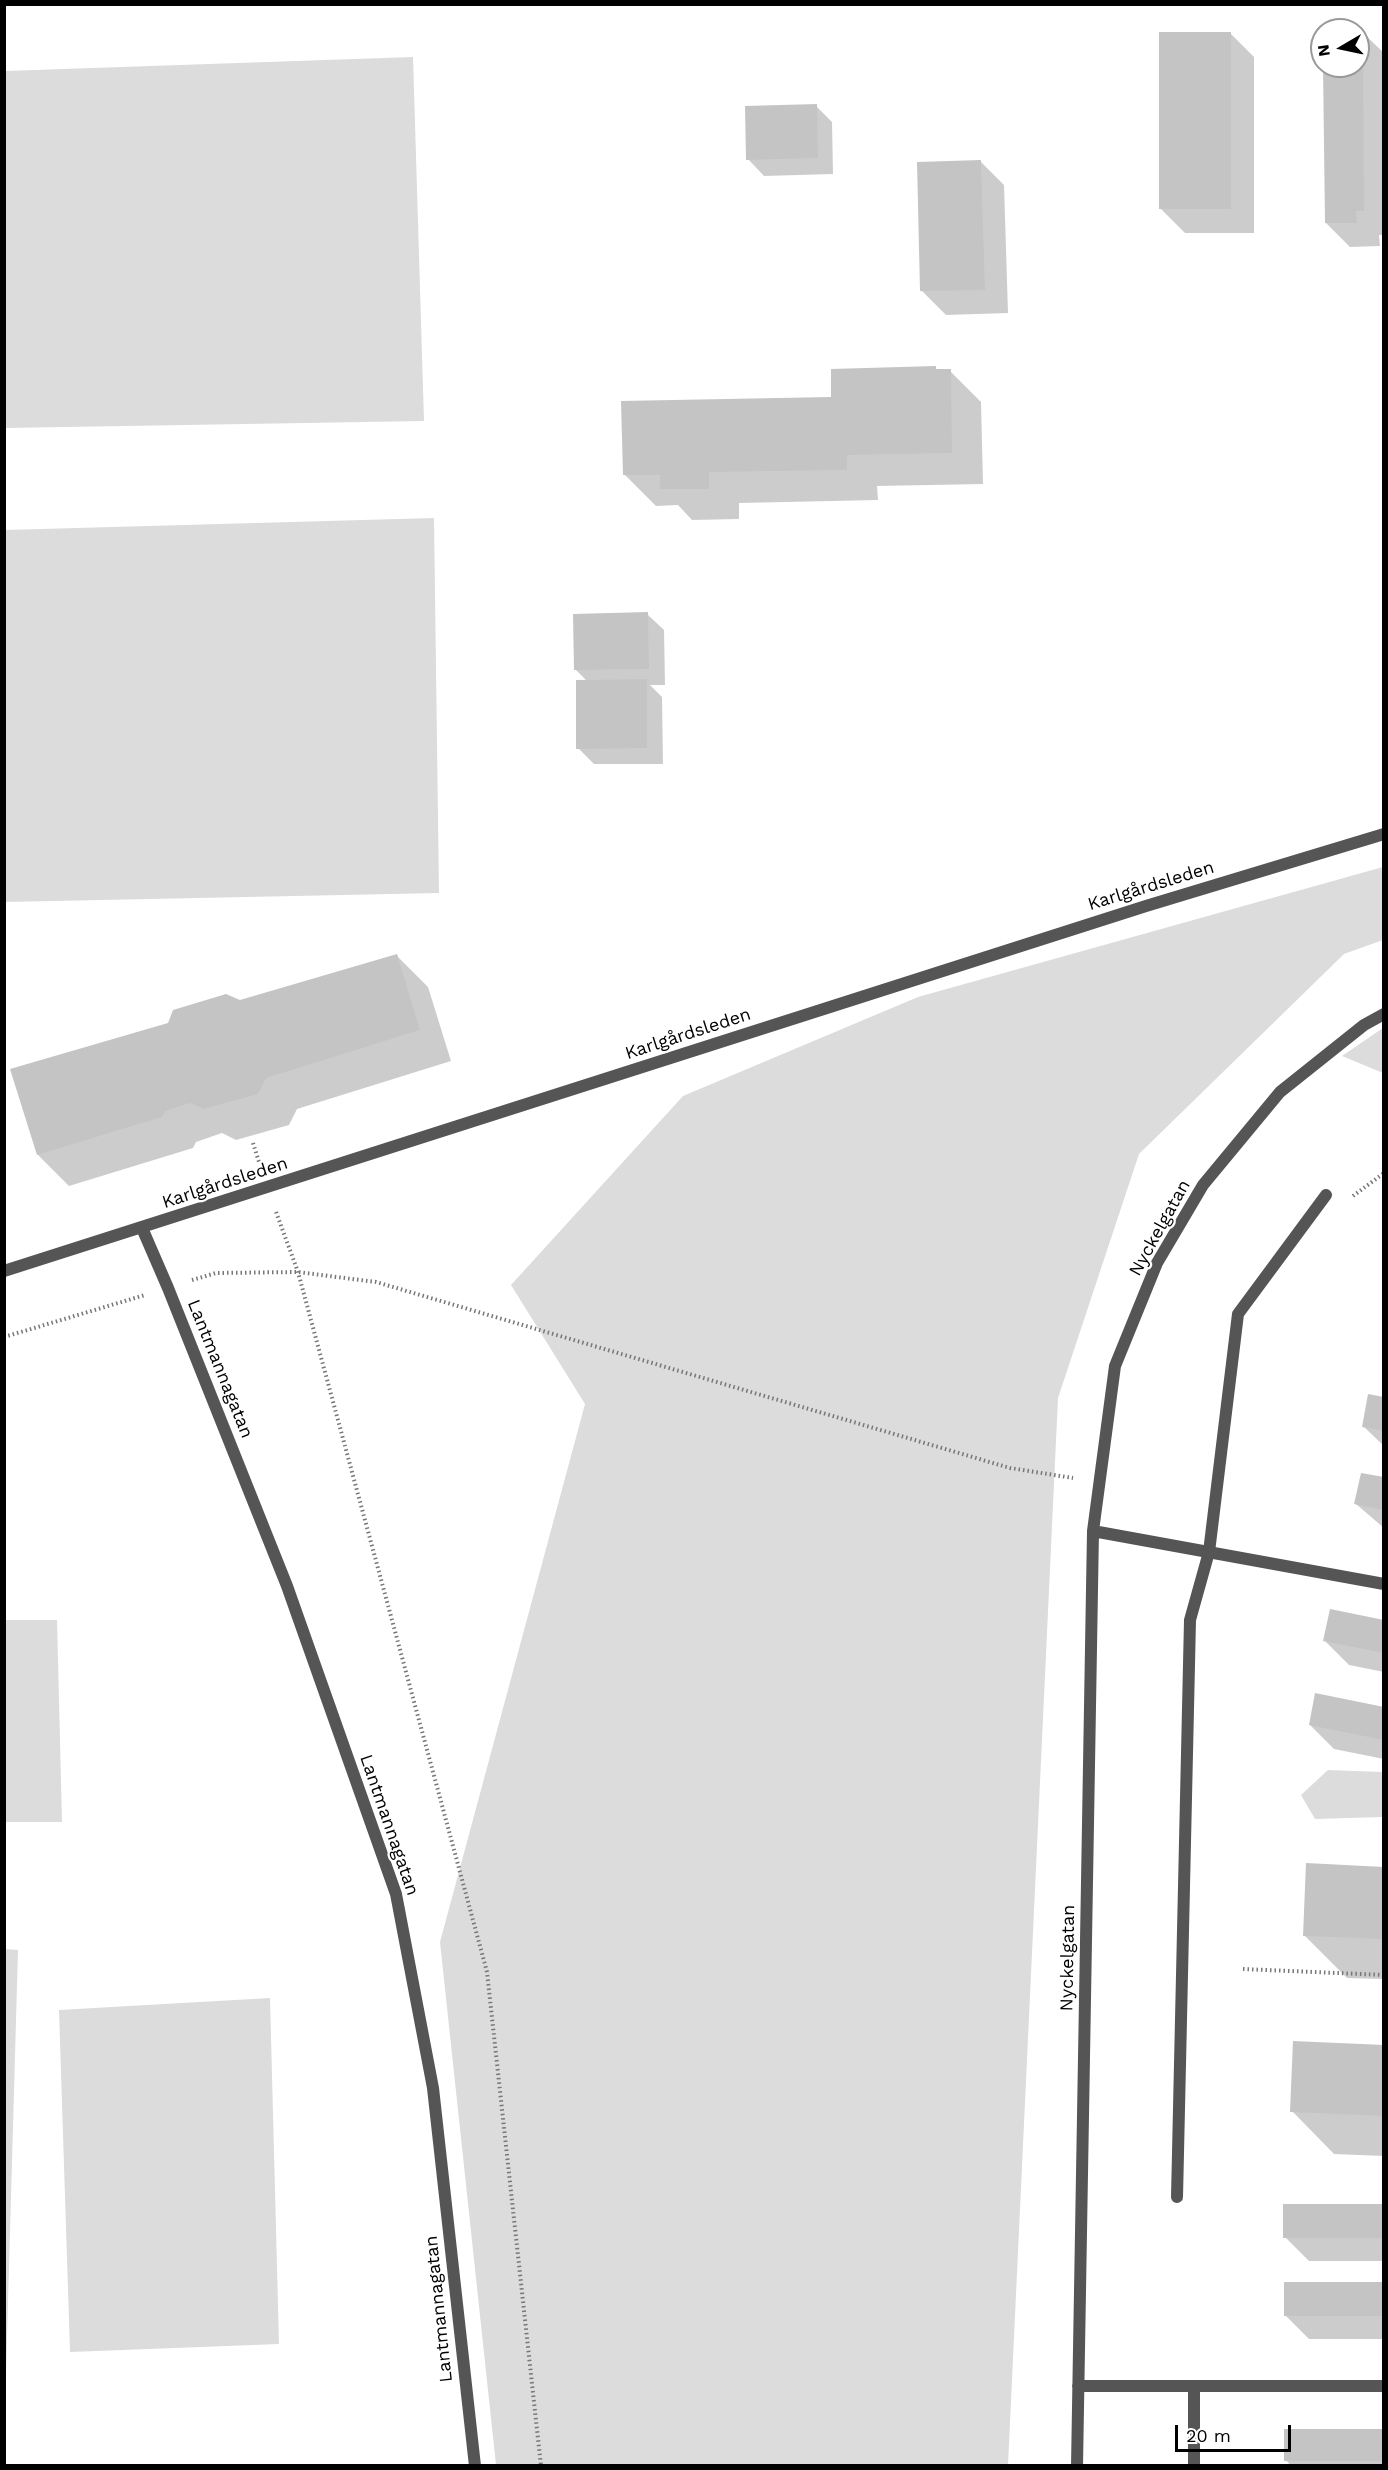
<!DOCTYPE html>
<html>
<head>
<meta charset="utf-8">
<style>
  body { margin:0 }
  #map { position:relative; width:1388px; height:2470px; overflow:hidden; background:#fff; font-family:"Work Sans",sans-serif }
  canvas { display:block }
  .frame { position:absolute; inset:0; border:6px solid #000; pointer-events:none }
  .north { position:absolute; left:1310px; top:18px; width:60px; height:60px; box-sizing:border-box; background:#fff; border:2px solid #999; border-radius:50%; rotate:261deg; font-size:16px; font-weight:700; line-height:24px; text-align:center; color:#000 }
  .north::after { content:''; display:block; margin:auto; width:21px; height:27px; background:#000; clip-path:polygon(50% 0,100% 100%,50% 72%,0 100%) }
  .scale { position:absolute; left:1175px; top:2425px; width:116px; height:27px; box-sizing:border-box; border:3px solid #000; border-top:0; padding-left:8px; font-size:18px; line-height:21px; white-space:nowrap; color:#000; -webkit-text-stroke:4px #fff; paint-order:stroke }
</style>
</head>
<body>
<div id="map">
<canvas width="1388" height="2470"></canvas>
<div class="frame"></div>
<div class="north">N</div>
<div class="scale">20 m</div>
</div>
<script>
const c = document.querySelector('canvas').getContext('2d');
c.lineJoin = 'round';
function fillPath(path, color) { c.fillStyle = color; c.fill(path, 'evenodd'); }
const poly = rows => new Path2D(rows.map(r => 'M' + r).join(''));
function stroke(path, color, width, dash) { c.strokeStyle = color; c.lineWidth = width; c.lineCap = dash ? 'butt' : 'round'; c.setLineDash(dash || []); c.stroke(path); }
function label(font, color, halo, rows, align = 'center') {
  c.font = font + ' "Work Sans",sans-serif'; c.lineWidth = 4.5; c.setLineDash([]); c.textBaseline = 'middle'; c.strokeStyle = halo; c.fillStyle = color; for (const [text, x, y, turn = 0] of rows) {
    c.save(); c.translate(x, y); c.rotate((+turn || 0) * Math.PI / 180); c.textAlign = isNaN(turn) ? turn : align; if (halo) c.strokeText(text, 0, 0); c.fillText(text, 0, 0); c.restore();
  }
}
fillPath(poly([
  [413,57,424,421,5,428,5,71],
  [434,518,439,893,5,902,5,530],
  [1383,867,1383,940,1344,954,1139,1154,1058,1398,1008,2465,496,2465,440,1942,585,1404,511,1285,683,1096,918,997],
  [1383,1028,1383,1073,1342,1056],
  [5,1620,57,1620,62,1822,5,1822],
  [1328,1770,1383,1772,1383,1817,1315,1819,1301,1795],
  [5,1949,18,1950,5,2409,4,1949],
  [270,1998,279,2344,70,2352,59,2010]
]), '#dcdcdc');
fillPath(poly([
  [1358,32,1362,32,1384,53,1384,235,1379,235,1380,246,1350,247,1326,223,1325,66,1358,66],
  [1230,33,1254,57,1254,233,1185,233,1161,209],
  [816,106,832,122,833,174,764,176,748,159],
  [980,161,1004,185,1008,313,946,315,922,291],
  [935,368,938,371,950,371,981,402,983,484,877,486,878,500,739,503,739,519,692,520,678,505,656,506,625,475,833,399],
  [647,614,664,630,665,685,650,685,662,697,663,764,594,764,578,748,587,681,575,669],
  [397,956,428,987,451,1061,297,1109,289,1125,236,1140,222,1133,196,1142,193,1148,69,1186,38,1155,12,1070],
  [1384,1399,1384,1446,1363,1426],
  [1384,1478,1384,1528,1356,1504],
  [1384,1621,1384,1672,1349,1665,1325,1641],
  [1384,1708,1384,1759,1334,1749,1310,1725],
  [1384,1868,1384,1979,1347,1978,1304,1935],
  [1384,2046,1384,2156,1334,2154,1292,2111],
  [1384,2205,1384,2261,1309,2261,1285,2237],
  [1384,2284,1384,2339,1309,2339,1285,2315],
  [1384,2431,1384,2466,1291,2466,1286,2460]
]), '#0003');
fillPath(poly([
  [1358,30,1363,30,1364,211,1356,211,1357,223,1325,223,1323,66,1358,66],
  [1159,32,1231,32,1231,209,1159,209],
  [817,104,818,158,746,160,745,106],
  [981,160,985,290,920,291,917,162],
  [936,366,936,369,951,369,952,453,847,455,847,470,709,472,709,489,660,489,660,475,623,475,621,401,831,397,831,369],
  [648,612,649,669,574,670,573,614],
  [647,679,647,748,576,749,576,680],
  [397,954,420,1030,266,1078,258,1094,204,1109,190,1103,165,1111,162,1117,37,1155,10,1069,168,1023,173,1010,226,994,240,1000],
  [1368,1394,1384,1397,1384,1431,1362,1427],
  [1361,1473,1384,1477,1384,1510,1354,1504],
  [1330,1609,1384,1620,1384,1653,1323,1641],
  [1315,1693,1384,1707,1384,1740,1309,1725],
  [1306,1863,1384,1867,1384,1939,1303,1936],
  [1293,2041,1384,2045,1384,2116,1290,2112],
  [1283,2204,1384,2204,1384,2238,1283,2238],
  [1284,2282,1384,2282,1384,2316,1284,2316],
  [1284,2429,1384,2429,1384,2461,1284,2461]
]), '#c4c4c4');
stroke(poly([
  [253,1143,259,1162],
  [1353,1196,1384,1173],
  [276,1212,298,1272,487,1972,541,2466],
  [192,1280,216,1273,298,1272,376,1282,1010,1468,1073,1478],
  [4,1337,145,1295],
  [1243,1969,1384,1975]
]), '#777', 4, [1.5, 3]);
stroke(poly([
  [1177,2197,1190,1620,1209,1552,1238,1314,1326,1195],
  [1194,2466,1194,2386]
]), '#555', 12);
stroke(poly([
  [1093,1531,1384,1584],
  [1078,2386,1384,2386],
  [1077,2466,1093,1531,1115,1366,1157,1263,1203,1185,1280,1092,1364,1025,1384,1014]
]), '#555', 12);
stroke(poly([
  [142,1228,168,1288,287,1586,396,1894,433,2088,475,2466],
  [4,1271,1146,906,1384,834]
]), '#555', 12);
label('18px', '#000', '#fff', [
  ["Karlgårdsleden",1151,886,-17],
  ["Karlgårdsleden",688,1034,-18],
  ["Karlgårdsleden",225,1183,-18],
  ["Nyckelgatan",1160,1228,-61],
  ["Lantmannagatan",220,1369,68],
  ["Lantmannagatan",389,1825,71],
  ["Nyckelgatan",1068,1958,-89],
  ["Lantmannagatan",439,2309,-96]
]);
</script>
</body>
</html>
